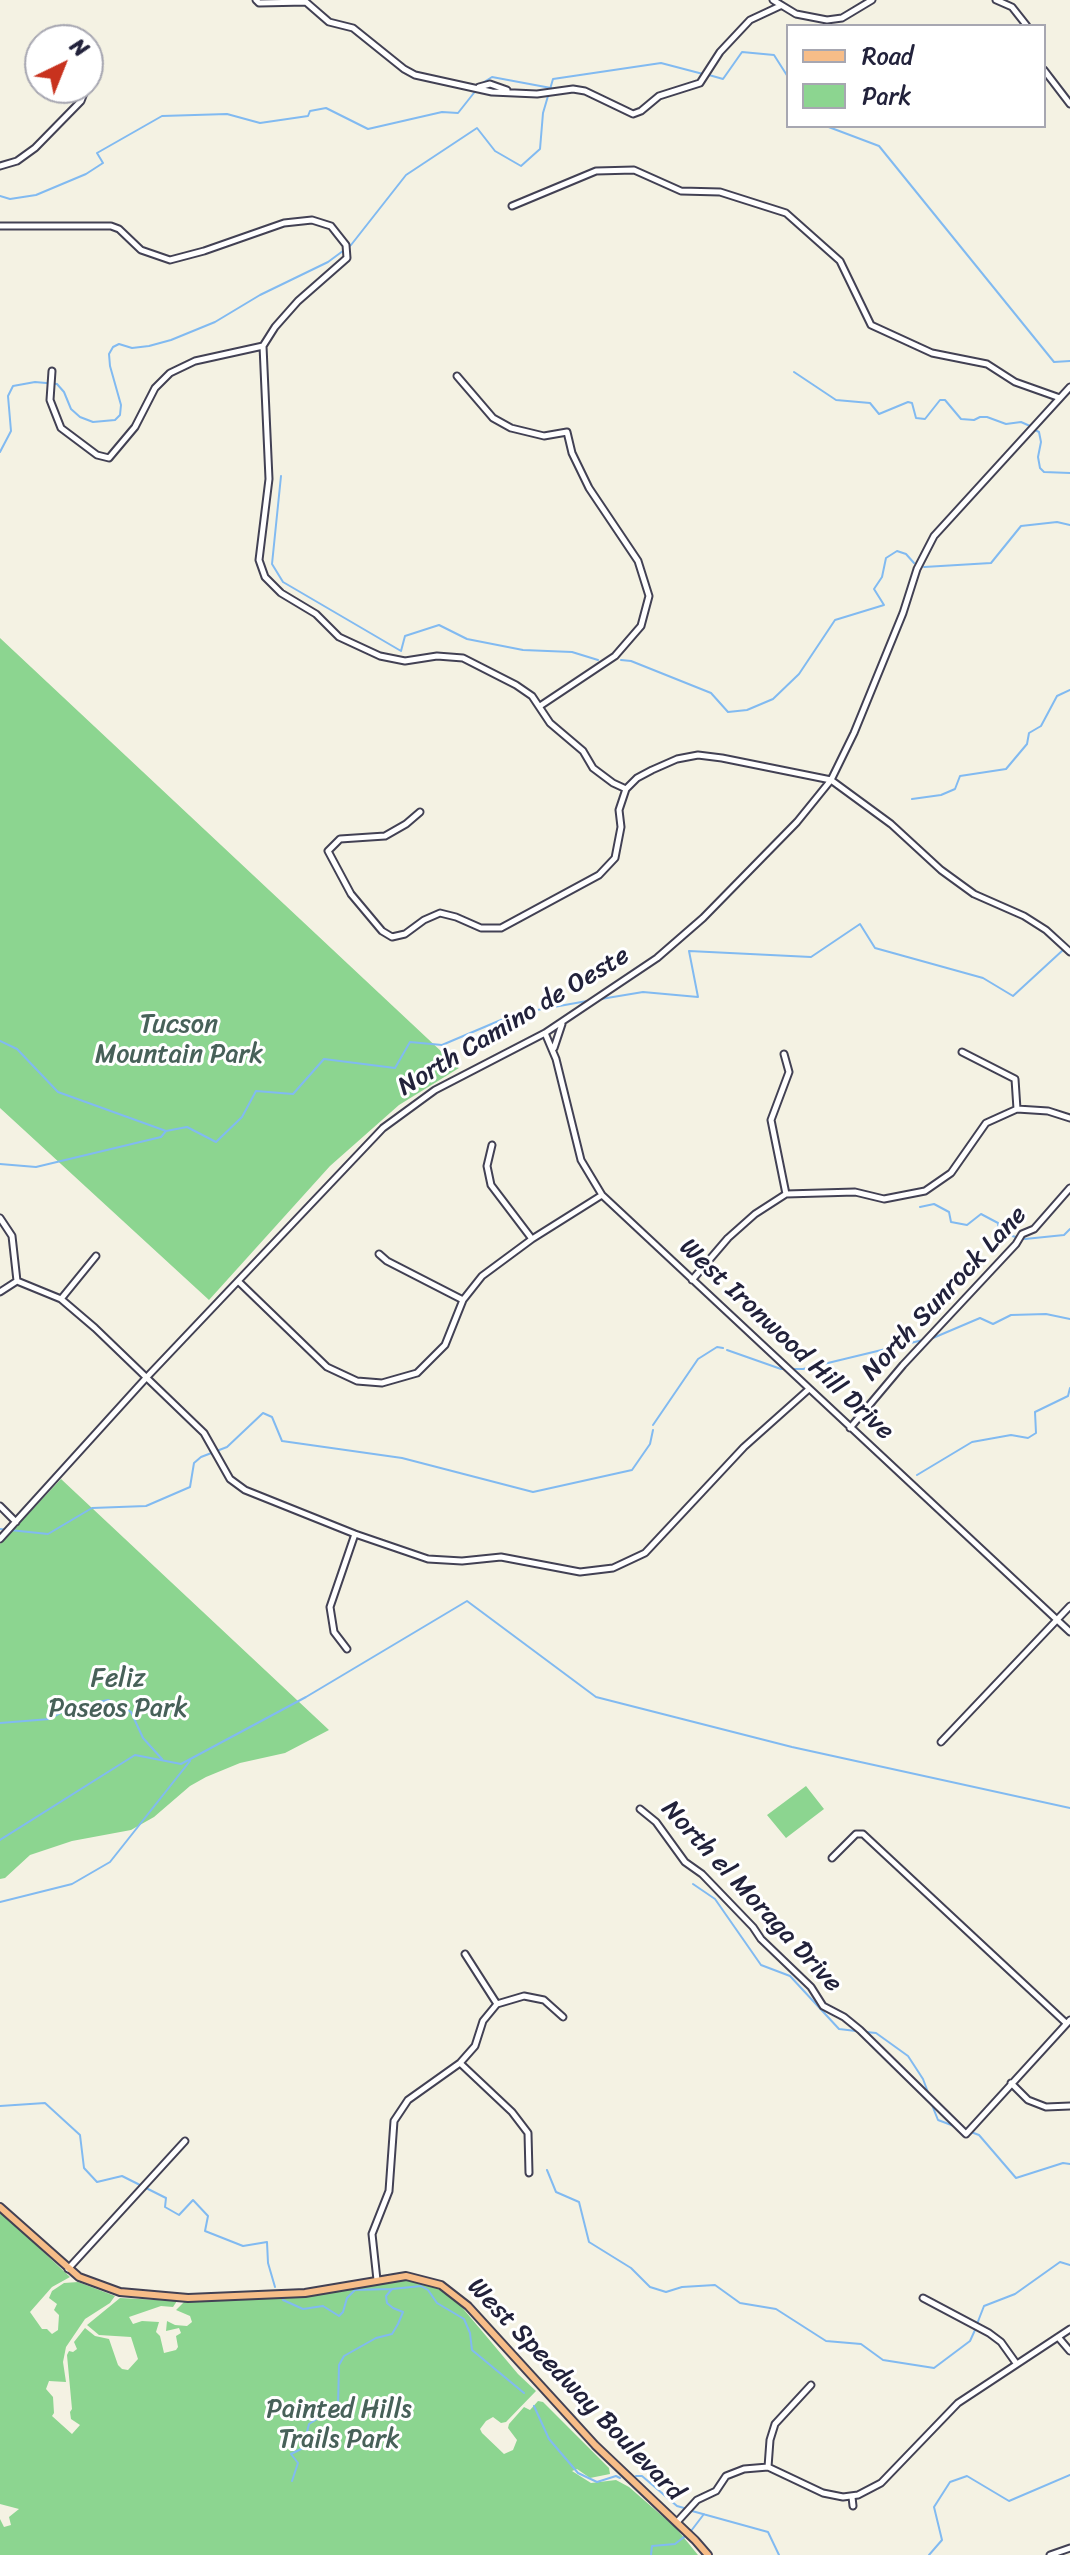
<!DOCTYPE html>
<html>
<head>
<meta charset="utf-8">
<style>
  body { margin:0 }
  #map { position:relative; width:1070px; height:2555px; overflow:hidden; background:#f4f2e3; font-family:Sriracha,sans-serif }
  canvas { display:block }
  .legend { position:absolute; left:786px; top:24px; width:260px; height:104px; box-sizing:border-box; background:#fff; border:2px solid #a7a7b1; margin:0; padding:10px 14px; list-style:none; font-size:24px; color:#22223b }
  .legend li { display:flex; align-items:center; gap:16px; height:40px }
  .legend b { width:40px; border:2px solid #a7a7b1 }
  .north { position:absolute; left:24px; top:24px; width:80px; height:80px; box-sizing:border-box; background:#fff; border:2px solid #a7a7b1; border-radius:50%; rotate:43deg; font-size:22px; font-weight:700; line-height:32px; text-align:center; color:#22223b }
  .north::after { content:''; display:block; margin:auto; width:28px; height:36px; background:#c8321e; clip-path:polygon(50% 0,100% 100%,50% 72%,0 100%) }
</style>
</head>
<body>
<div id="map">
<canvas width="1070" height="2555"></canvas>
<ul class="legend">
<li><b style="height:10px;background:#f7bd88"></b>Road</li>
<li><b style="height:22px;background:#8cd590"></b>Park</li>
</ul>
<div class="north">N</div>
</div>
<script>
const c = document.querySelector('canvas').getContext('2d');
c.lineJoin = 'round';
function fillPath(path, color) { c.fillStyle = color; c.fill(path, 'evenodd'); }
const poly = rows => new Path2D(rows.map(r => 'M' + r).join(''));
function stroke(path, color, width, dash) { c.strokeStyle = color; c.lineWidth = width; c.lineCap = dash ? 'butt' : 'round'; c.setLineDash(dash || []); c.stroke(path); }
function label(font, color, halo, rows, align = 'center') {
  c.font = font + ' Sriracha,sans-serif'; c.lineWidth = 6; c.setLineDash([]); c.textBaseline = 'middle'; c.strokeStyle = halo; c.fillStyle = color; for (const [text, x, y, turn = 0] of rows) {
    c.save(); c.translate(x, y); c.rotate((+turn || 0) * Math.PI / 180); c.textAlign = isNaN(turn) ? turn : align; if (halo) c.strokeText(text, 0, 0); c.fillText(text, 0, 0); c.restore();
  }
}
fillPath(poly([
  [0,638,459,1068,399,1105,330,1166,209,1300,0,1108],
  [61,1479,329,1730,285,1753,240,1763,206,1777,190,1786,154,1817,131,1830,72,1841,30,1855,5,1878,0,1879,0,1544],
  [806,1786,824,1809,786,1838,767,1815],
  [0,2211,70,2277,52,2287,30,2312,42,2329,47,2329,52,2334,58,2330,59,2315,54,2310,57,2304,49,2298,52,2291,64,2283,78,2282,115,2296,110,2303,85,2319,66,2347,63,2362,66,2382,49,2381,46,2389,53,2397,54,2413,52,2416,72,2434,80,2425,71,2419,70,2412,72,2409,67,2355,69,2351,73,2352,77,2349,74,2342,85,2328,95,2336,109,2339,118,2365,122,2369,128,2370,138,2359,131,2337,99,2335,87,2325,120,2298,177,2301,173,2307,161,2306,129,2317,133,2324,142,2321,159,2322,156,2332,160,2336,164,2353,176,2350,178,2347,176,2336,181,2333,179,2328,166,2331,167,2321,175,2325,187,2326,192,2322,190,2316,176,2310,185,2301,318,2295,382,2281,407,2279,430,2284,455,2299,518,2374,536,2391,506,2422,501,2423,493,2417,486,2421,480,2429,482,2433,504,2454,513,2450,517,2440,508,2428,509,2424,524,2407,530,2410,538,2401,543,2402,609,2468,610,2474,590,2478,577,2469,572,2471,591,2483,616,2480,629,2487,676,2528,698,2555,0,2555,0,2519,4,2527,11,2525,9,2517,19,2509,0,2504]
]), '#8cd590');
stroke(poly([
  [709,75,723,79,742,52,774,55,788,77],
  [481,84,492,77,551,88],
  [826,126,879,146,1054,362,1070,361],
  [0,196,10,199,36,195,86,174,103,163,97,153,162,116,227,114,260,123,308,116,310,111,326,108,368,129,442,112,458,113,477,89],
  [794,372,836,400,870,403,879,414,908,402,912,403,916,418,925,419,940,400,945,400,961,419,974,420,980,417,987,417,1006,424,1021,422,1030,426],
  [1035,430,1039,432,1041,442,1038,457,1040,468,1044,472,1070,473],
  [0,452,11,431,8,396,13,386,35,382,57,384,64,392,71,409,80,417,93,422,115,420,120,415,121,405,110,366,109,354,113,347,119,344,132,348,149,346,171,340,215,322,260,295,328,262,351,245,406,175,477,128,495,151,521,166,540,149,543,113,553,79,661,63,703,74],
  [281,476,272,564,283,582,401,651,405,636,439,625,467,639,523,650,572,652,598,660],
  [924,567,991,563,1021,526,1057,522,1070,525],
  [621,660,631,661,711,693,728,712,747,710,773,699,799,674,835,620,884,605,874,589,882,577,886,558,897,551,906,554,914,563],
  [912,799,941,795,955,789,960,776,1006,769,1027,744,1029,733,1041,726,1057,696,1070,690],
  [601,999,643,992,698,997,689,951,811,957,860,924,875,948,983,978,1013,996,1063,950],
  [0,1041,17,1049,58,1092,166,1131],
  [0,1164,36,1167,161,1137,166,1131,187,1127,216,1142,242,1117,256,1091,293,1094,324,1059,395,1068,410,1042,442,1045,515,1014,587,1001],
  [920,1207,934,1204,949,1212,951,1222,967,1225,981,1214,998,1223,999,1233,1025,1239,1064,1235,1070,1229],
  [933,1338,980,1318,993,1324,1011,1315,1046,1314,1070,1319],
  [727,1350,781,1369,803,1369,923,1340],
  [653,1425,698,1359,717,1347,723,1348],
  [917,1475,972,1442,1011,1435,1028,1438,1036,1433,1035,1412,1068,1396,1070,1388],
  [0,1529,48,1534,92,1508,146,1506,190,1487,194,1463,201,1457,227,1447,263,1413,272,1417,282,1441,402,1458,533,1492,632,1470,650,1444,653,1430],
  [0,1723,50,1719,69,1708,108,1700,131,1712,143,1738,162,1759],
  [0,1840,135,1755,181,1764,306,1697,467,1601,596,1697,792,1747,1070,1808],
  [693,1884,715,1899,761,1965,790,1976,839,2029,856,2031],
  [0,1902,72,1884,110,1862,190,1761],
  [866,2032,876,2033,908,2056,923,2079,929,2095],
  [932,2105,938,2120,954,2126],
  [0,2106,45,2103,80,2135,84,2168,97,2182,122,2176,140,2185],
  [971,2132,979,2135,1016,2178,1063,2163,1070,2164],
  [547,2170,556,2192,579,2202,589,2242,631,2268,650,2287,666,2292,682,2287,715,2285,740,2303,776,2309,826,2341,861,2344,883,2360,934,2368,970,2341,975,2330],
  [146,2188,166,2198,165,2207,179,2215,193,2200,208,2216,205,2231,243,2246,267,2242,268,2263,275,2287],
  [283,2300,303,2309,323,2306,339,2316,343,2312,347,2298,355,2290,392,2289],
  [977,2324,984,2306,1015,2294,1060,2262,1070,2265],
  [534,2406,549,2439,578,2473,597,2482,616,2476,620,2478],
  [636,2476,642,2476,677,2506,684,2508],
  [292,2481,298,2463,291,2454,303,2448,309,2424,338,2406,339,2365,344,2356,376,2338,392,2334,398,2324,403,2312,393,2308,387,2303,386,2296,392,2289,421,2286,428,2290,437,2303,464,2319,470,2333,472,2350,524,2393],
  [692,2511,768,2532,779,2555],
  [691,2531,704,2514],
  [651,2555,652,2546,675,2544,684,2537],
  [929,2555,942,2540,934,2507,950,2482,967,2476,1009,2501,1070,2475]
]), '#81baf1', 2);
const minor = poly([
  [256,0,259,3,306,2,329,22,353,28,404,69,415,75,492,92,537,94,573,89,585,91,633,114,641,111,659,96,700,83,720,52,750,20,780,6],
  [773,0,796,14,827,20,842,18,872,0],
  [996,0,1012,7,1027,26],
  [1044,70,1070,104],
  [88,81,94,62],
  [479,87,490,84,507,90],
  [0,166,17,161,35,148,81,101,86,88],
  [512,206,596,171,634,170,681,191,720,192,786,213,840,261,871,325,932,353,987,364,1015,382,1060,398],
  [0,226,111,226,119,229,141,250,170,260,204,251,284,223,312,220,331,226,346,245,347,258,298,301,275,327,263,346,269,479,259,560,265,577,281,593,316,614,339,637,380,656,405,661,437,656,463,658,516,685,532,696,550,723,583,751,593,768,613,783,626,789],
  [52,371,50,400,61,428,97,455,109,458,135,427,155,388,170,373,195,361,263,346],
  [457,376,493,418,511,428,544,436,567,432,572,453,589,488,638,561,649,596,641,626,615,656,540,706],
  [420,812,406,824,385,836,340,839,328,851,351,894,382,931,392,937,405,934,424,920,440,913,456,917,481,928,501,928,599,875,615,858,621,827,619,810,626,789,637,778,652,770,677,759,698,755,722,758,831,780,891,824,941,870,974,894,1024,916,1046,930,1070,952],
  [545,1033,556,1059,581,1160,602,1195,1070,1632],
  [554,1048,562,1024],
  [962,1052,1015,1079,1017,1109,1048,1111,1070,1118],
  [784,1054,789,1072,771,1120,786,1194],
  [492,1145,487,1166,491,1185,532,1239],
  [0,1218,12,1236,17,1281],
  [379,1254,387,1261,463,1300],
  [692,1280,728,1238,755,1214,786,1194,855,1192,884,1199,925,1191,951,1173,986,1123,1017,1109],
  [238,1281,327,1367,357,1381,382,1383,417,1373,445,1345,463,1300,482,1276,532,1239,602,1195],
  [0,1292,17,1281,61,1299,95,1328,204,1433,230,1479,245,1490,355,1534,428,1559,462,1561,501,1557,580,1572,613,1568,645,1553,744,1447,809,1389],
  [61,1299,96,1256],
  [850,1428,903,1365,1016,1244,1022,1234,1034,1229,1070,1188],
  [0,1506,16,1522],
  [0,1539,146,1378,383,1128,435,1090,545,1033,657,958,703,918,797,822,831,780,854,733,903,613,917,569,934,536,1070,387],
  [347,1649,334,1632,330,1607,355,1534],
  [941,1742,1070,1606],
  [640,1809,656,1822,685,1862,702,1874,753,1927,761,1939,811,1987,823,2006,844,2017,860,2030,966,2134,1070,2020],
  [832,1858,856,1834,863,1834,1066,2023],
  [465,1954,497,2004],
  [460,2063,512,2112,528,2133,529,2173],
  [1011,2083,1028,2100,1046,2107,1070,2106],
  [68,2269,185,2141],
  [377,2280,372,2234,389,2191,394,2121,408,2100,460,2063,475,2046,483,2021,497,2004,524,1996,544,2000,563,2017],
  [923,2298,989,2333,1001,2342,1016,2363],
  [1058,2337,1070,2351],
  [768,2467,770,2440,775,2424,811,2385],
  [852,2497,853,2506],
  [677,2522,697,2500,716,2491,726,2476,744,2469,768,2467,823,2493,843,2497,858,2495,881,2483,958,2403,1070,2329],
  [1050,2555,1070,2548]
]);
const major = poly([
  [0,2207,79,2277,120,2292,188,2298,305,2293,406,2276,441,2285,468,2306,595,2445,695,2540,708,2555]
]);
stroke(minor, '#424154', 9);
stroke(major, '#424154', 10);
stroke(minor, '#fff', 5);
stroke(major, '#f7bd88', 6);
label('26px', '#22223b', '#fff', [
  ["North Camino de Oeste",514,1022,-31],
  ["North Sunrock Lane",945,1294,-47],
  ["West Ironwood Hill Drive",786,1340,43],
  ["North el Moraga Drive",751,1897,47],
  ["West Speedway Boulevard",575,2390,46]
]);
label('26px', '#476159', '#fff', [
  ["Tucson",179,1025],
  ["Mountain Park",179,1055],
  ["Feliz",118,1679],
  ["Paseos Park",118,1709],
  ["Painted Hills",339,2410],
  ["Trails Park",339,2440]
]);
</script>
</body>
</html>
